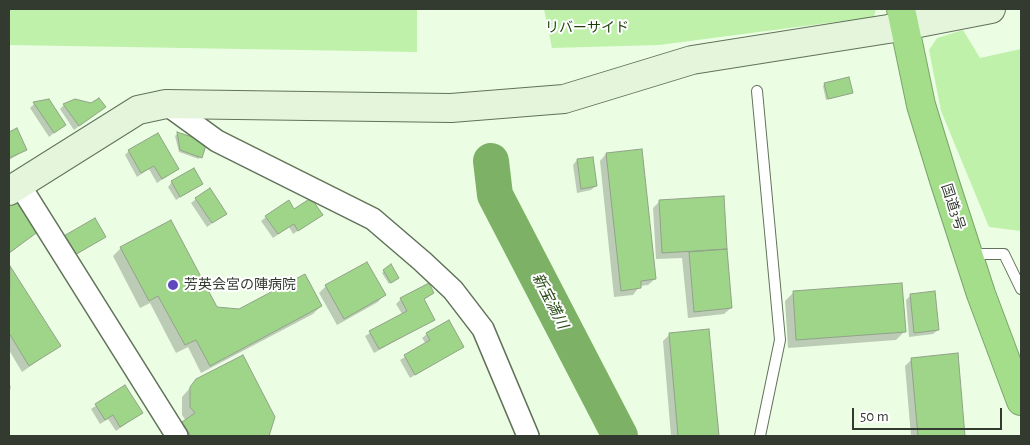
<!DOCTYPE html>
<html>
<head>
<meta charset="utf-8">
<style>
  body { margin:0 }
  #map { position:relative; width:1030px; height:445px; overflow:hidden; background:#ebfee3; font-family:"Alegreya Sans",sans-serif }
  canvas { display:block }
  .frame { position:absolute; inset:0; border:10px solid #333a30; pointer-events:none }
  .scale { position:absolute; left:852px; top:408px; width:150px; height:22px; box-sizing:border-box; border:2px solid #333a30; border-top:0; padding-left:6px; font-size:15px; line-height:18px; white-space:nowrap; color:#333a30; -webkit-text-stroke:4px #fff; paint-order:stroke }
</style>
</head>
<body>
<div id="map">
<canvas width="1030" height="445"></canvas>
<div class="frame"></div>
<div class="scale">50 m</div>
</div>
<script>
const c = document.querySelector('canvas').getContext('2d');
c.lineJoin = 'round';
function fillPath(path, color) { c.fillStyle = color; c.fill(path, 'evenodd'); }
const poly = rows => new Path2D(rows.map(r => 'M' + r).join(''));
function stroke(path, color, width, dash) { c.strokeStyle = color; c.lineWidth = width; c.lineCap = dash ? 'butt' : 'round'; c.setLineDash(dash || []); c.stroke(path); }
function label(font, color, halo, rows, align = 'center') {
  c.font = font + ' "Alegreya Sans","Noto Sans JP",sans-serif'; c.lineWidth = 4; c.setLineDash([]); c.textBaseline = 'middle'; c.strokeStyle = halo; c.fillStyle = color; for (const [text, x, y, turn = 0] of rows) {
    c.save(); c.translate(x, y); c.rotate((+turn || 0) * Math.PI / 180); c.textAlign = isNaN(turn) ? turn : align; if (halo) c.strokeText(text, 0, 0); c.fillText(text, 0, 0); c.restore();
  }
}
fillPath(poly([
  [9,9,417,9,417,52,9,45],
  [544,9,876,9,874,17,659,45,552,48],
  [963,30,980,58,1021,49,1021,231,989,227,941,111,929,50,937,38]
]), '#bff1ab');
fillPath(poly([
  [825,84,852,93,826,100,823,86],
  [49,101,64,125,49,137,30,108,34,104],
  [64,105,104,107,74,130,60,109],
  [17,129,26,150,9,160,9,133],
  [177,134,206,143,199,159,179,152,175,136],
  [129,151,178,169,157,183,149,169,137,177,125,155],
  [606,154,655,279,648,285,640,286,633,295,614,297,600,161],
  [577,160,596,186,591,190,577,193,573,165],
  [172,182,201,184,176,200,168,187],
  [723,197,731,308,724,314,688,318,682,258,656,259,653,208,660,201],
  [196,199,225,214,207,227,191,203],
  [9,201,37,231,9,254],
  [294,211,316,219,293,234,289,227,273,238,261,221,266,217],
  [104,236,68,260,59,243],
  [121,248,216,308,239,310,321,306,313,314,201,373,188,347,176,353,150,303,140,308,113,256],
  [10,267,59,346,22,372,9,350],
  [384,271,396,280,389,284,382,273],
  [326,286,384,295,378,302,337,325,319,293],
  [433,293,423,300,433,320,374,353,365,336,402,314,396,304,401,299],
  [793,293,904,332,896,340,788,348,785,301],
  [911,295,938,330,933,334,909,337,906,300],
  [708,330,718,436,671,436,663,341,670,334],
  [427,334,462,347,410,378,400,360,426,344,422,338],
  [957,355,964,436,911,436,905,366,912,359],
  [197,380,273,417,265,436,178,436,174,431,186,421,182,415,182,397],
  [9,385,11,386,9,396],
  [125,386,141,413,116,431,108,419,100,424,91,409]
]), '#0003');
stroke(poly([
  [491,161,495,195,620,436]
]), '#7db266', 36);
const building = poly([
  [849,77,853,93,828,99,824,83,849,77],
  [99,98,106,107,79,126,63,104,75,99,91,103,99,98],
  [49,99,66,125,54,133,33,102,49,99],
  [17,128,27,150,9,158,9,132,17,128],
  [177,132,207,142,202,158,180,150,177,132],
  [158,133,179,169,162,179,154,166,141,173,128,150,158,133],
  [642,149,656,279,641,281,641,288,621,291,606,153,642,149],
  [593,157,597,186,581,189,577,159,593,157],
  [194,168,203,184,180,197,171,181,194,168],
  [210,188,227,214,212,223,195,198,210,188],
  [15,195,39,231,9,253,9,199,15,195],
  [724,196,727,249,662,253,659,200,724,196],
  [311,198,323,215,298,231,294,224,278,234,265,216,289,200,294,209,311,198],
  [95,218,106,237,73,256,62,237,95,218],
  [171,220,217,307,239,309,305,274,322,306,210,366,196,340,185,345,158,296,149,301,120,247,171,220],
  [727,249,732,308,694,312,689,252,727,249],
  [367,262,386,295,344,319,325,285,367,262],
  [391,264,399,278,391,283,383,270,391,264],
  [10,266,61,346,29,366,9,333,10,266],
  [429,283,434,293,424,299,435,320,379,349,369,331,407,311,400,298,429,283],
  [902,283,906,332,796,340,793,291,902,283],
  [935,291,939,330,914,333,910,294,935,291],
  [449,320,464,347,415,375,404,355,430,340,426,333,449,320],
  [709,329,719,436,678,436,669,333,709,329],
  [958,353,965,436,918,436,911,358,958,353],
  [243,355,275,417,269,436,191,436,182,422,195,413,190,407,190,387,196,379,243,355],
  [125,385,143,413,120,427,113,415,105,420,95,404,125,385]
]);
fillPath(building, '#9fd588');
stroke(building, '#91a289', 1);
const lane = poly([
  [757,91,780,340,760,436],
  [969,254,1004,254,1021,289]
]);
const street = poly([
  [166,104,217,141,373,219,422,261,453,290,483,329,528,436],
  [19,184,177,436]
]);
const secondary = poly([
  [9,191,138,110,166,104,451,108,564,99,692,60,888,29,991,9]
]);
const highway = poly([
  [901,9,921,105,944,180,981,294,1021,401]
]);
stroke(lane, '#61725a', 12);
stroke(street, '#61725a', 24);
stroke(secondary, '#61725a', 30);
stroke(highway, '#7ca56b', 30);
stroke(lane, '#fff', 10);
stroke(street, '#fff', 21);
stroke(secondary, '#e4f5dc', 28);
stroke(highway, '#a4de8b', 28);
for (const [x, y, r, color] of [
  [173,285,6,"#5e47bf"]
]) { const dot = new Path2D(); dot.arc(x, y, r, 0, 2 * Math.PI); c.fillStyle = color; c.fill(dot); stroke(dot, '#fff', 2); }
label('14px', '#1d3f09', '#fff', [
  ["リバーサイド",587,28]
]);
label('14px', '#333a30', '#fff', [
  ["国道3号",953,207,72]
]);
label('14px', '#333a30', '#fff', [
  ["芳英会宮の陣病院",184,285]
], 'left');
label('italic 15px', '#2b4d19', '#fff', [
  ["新宝満川",550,301,63]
]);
</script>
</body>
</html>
